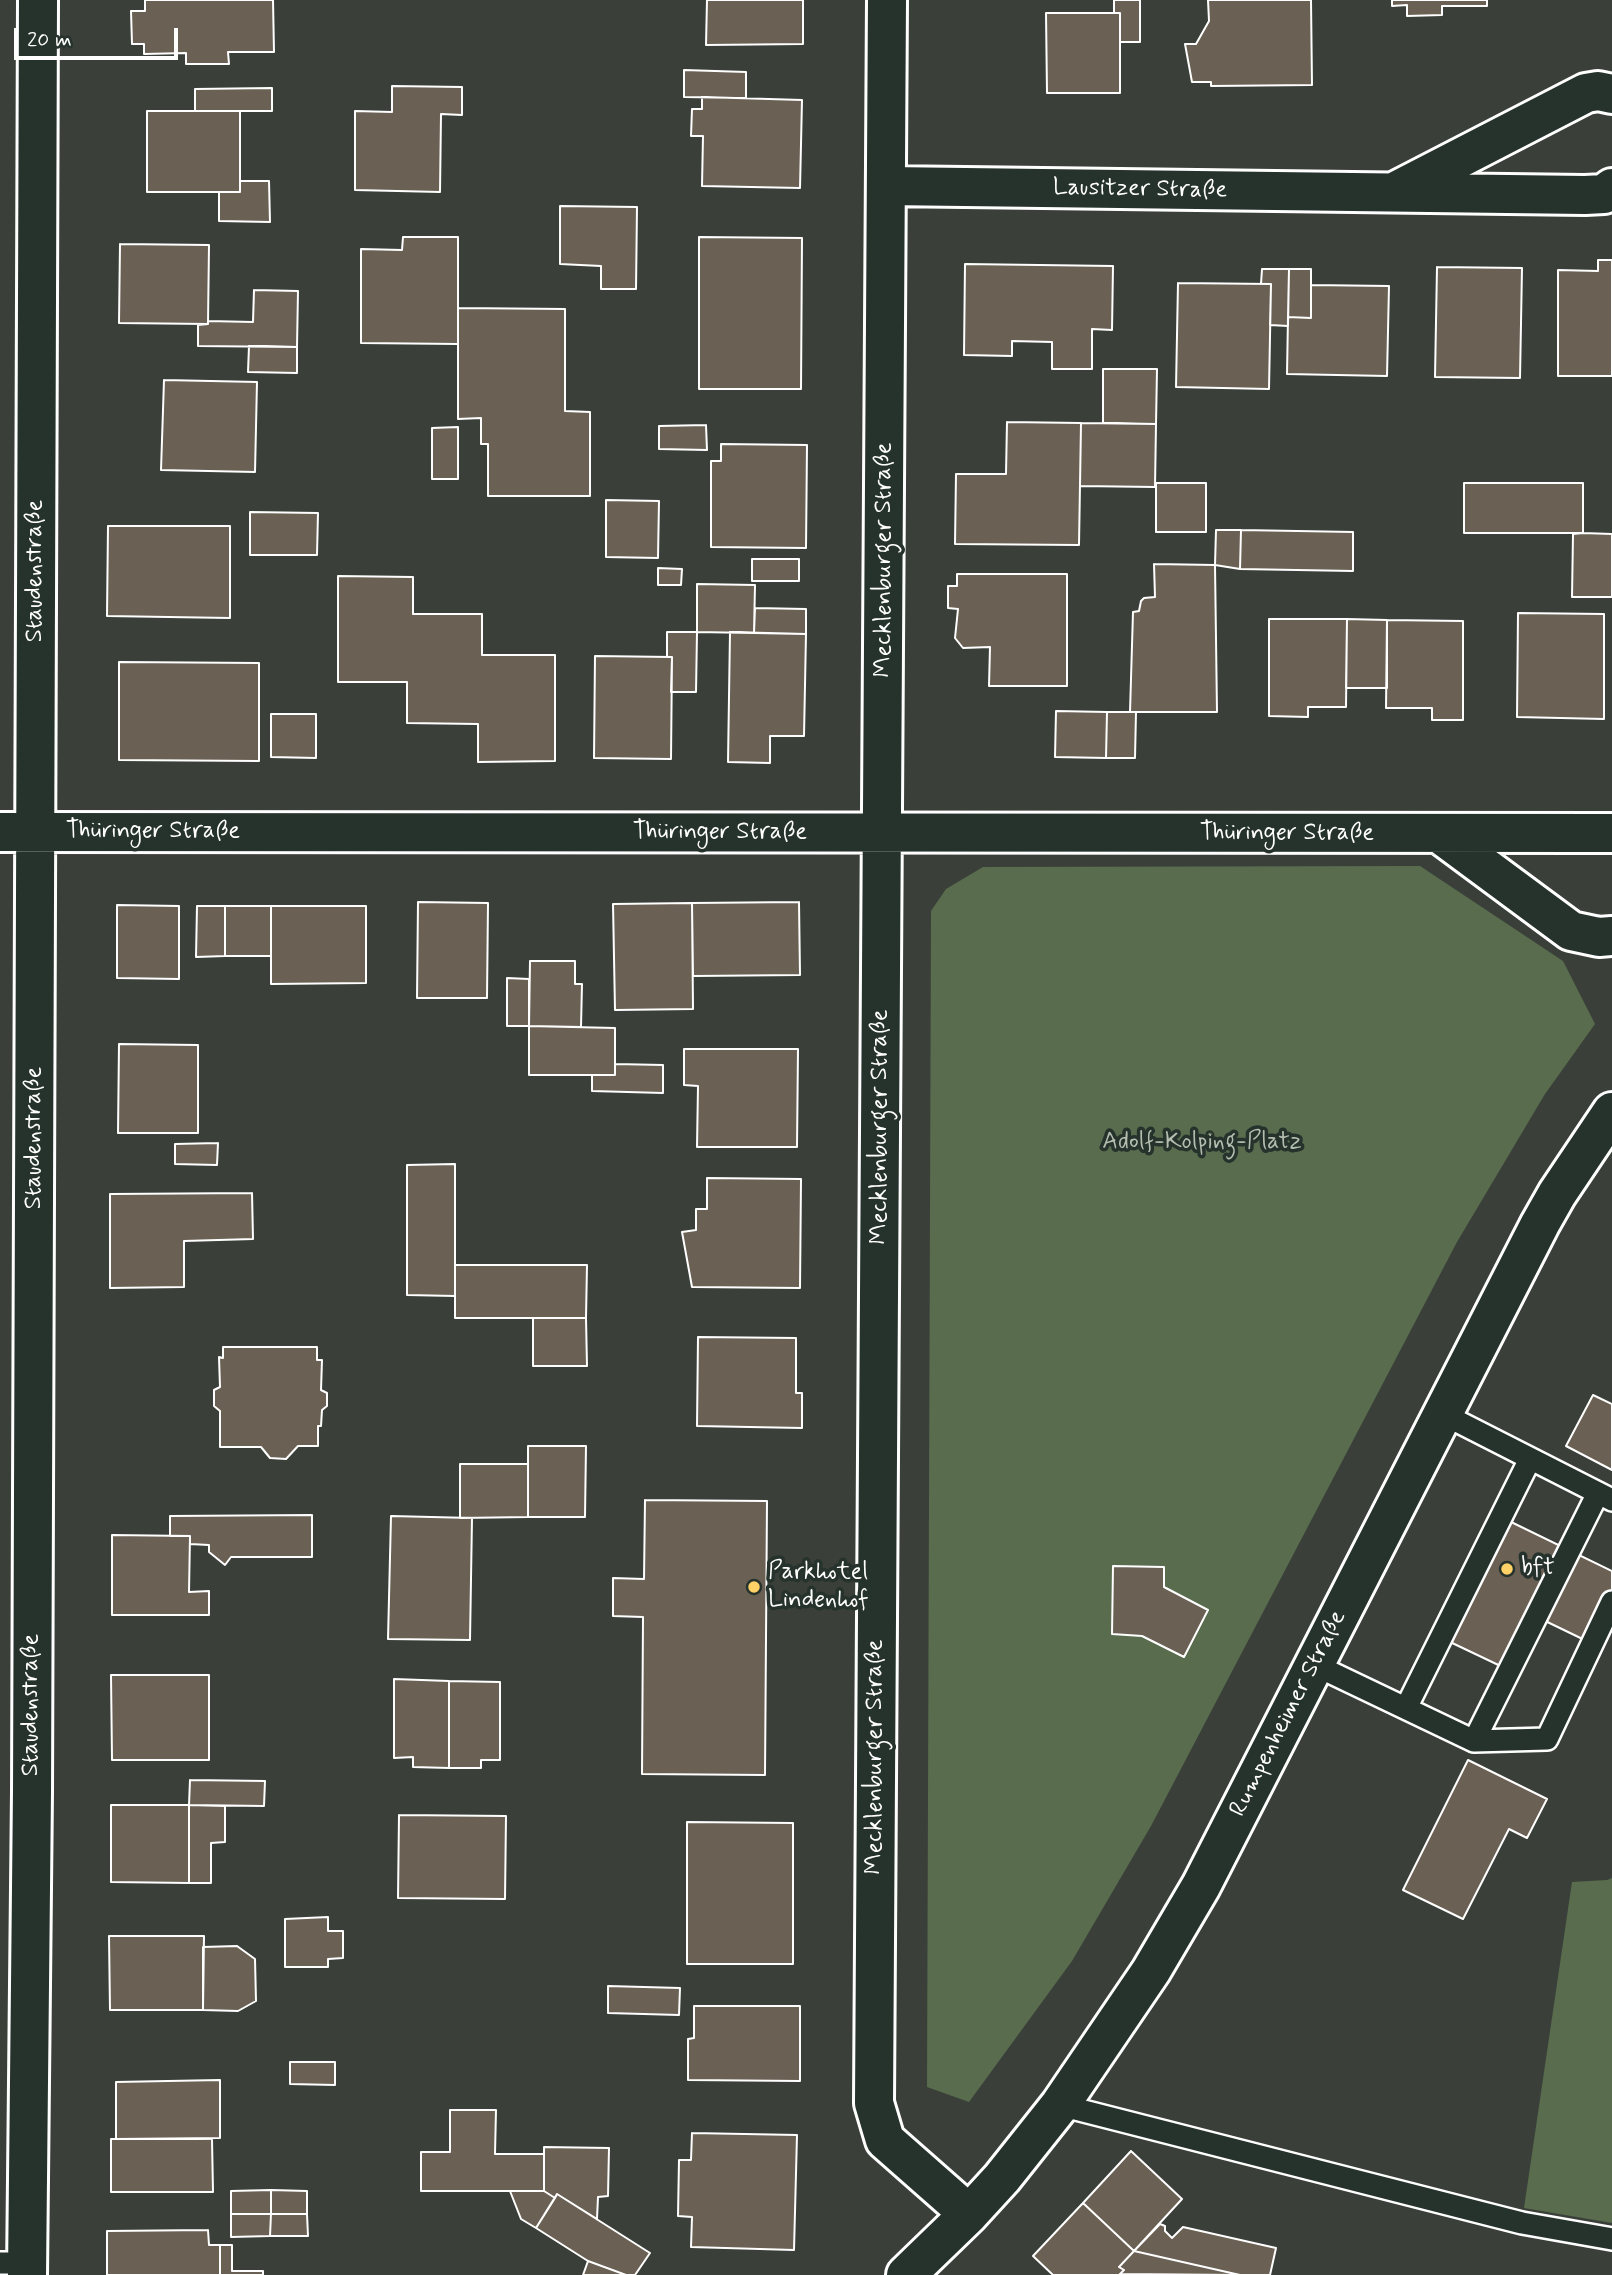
<!DOCTYPE html>
<html>
<head>
<meta charset="utf-8">
<style>
  body { margin:0 }
  #map { position:relative; width:1612px; height:2275px; overflow:hidden; background:#3a4039; font-family:Mynerve,sans-serif }
  canvas { display:block }
  .scale { position:absolute; left:14px; top:28px; width:164px; height:32px; box-sizing:border-box; border:4px solid #fff; border-top:0; padding-left:9px; font-size:21px; line-height:24px; white-space:nowrap; color:#fff; -webkit-text-stroke:5px #26332d; paint-order:stroke }
</style>
</head>
<body>
<div id="map">
<canvas width="1612" height="2275"></canvas>
<div class="scale">20 m</div>
</div>
<script>
const c = document.querySelector('canvas').getContext('2d');
c.lineJoin = 'round';
function fillPath(path, color) { c.fillStyle = color; c.fill(path, 'evenodd'); }
const poly = rows => new Path2D(rows.map(r => 'M' + r).join(''));
function stroke(path, color, width, dash) { c.strokeStyle = color; c.lineWidth = width; c.lineCap = dash ? 'butt' : 'round'; c.setLineDash(dash || []); c.stroke(path); }
function label(font, color, halo, rows, align = 'center') {
  c.font = font + ' Mynerve,sans-serif'; c.lineWidth = 7; c.setLineDash([]); c.textBaseline = 'middle'; c.strokeStyle = halo; c.fillStyle = color; for (const [text, x, y, turn = 0] of rows) {
    c.save(); c.translate(x, y); c.rotate((+turn || 0) * Math.PI / 180); c.textAlign = isNaN(turn) ? turn : align; if (halo) c.strokeText(text, 0, 0); c.fillText(text, 0, 0); c.restore();
  }
}
fillPath(poly([
  [1420,866,1563,961,1595,1024,1545,1094,1457,1242,1151,1826,1072,1961,969,2102,927,2087,931,911,946,889,983,867],
  [1612,1878,1612,2223,1524,2208,1572,1882,1607,1880]
]), '#596c4e');
const building = poly([
  [145,0,273,0,274,52,228,52,229,64,186,64,186,53,144,54,144,44,132,44,131,11,145,11,145,0],
  [707,0,803,0,803,44,706,45,707,0],
  [1114,0,1140,0,1140,42,1120,42,1120,13,1114,13,1114,0],
  [1208,0,1311,0,1312,85,1211,86,1211,82,1192,82,1185,44,1196,44,1209,21,1208,0],
  [1392,0,1487,0,1487,6,1442,6,1442,15,1407,16,1407,5,1392,6,1392,0],
  [1046,13,1120,13,1120,93,1047,93,1046,13],
  [684,70,746,72,746,98,684,97,684,70],
  [392,86,462,87,462,115,441,114,440,192,355,190,355,111,392,112,392,86],
  [272,88,272,111,195,111,195,89,272,88],
  [702,97,802,100,800,188,702,186,703,136,691,136,692,109,702,109,702,97],
  [147,111,240,111,240,192,147,192,147,111],
  [240,181,269,181,270,222,219,221,219,192,240,192,240,181],
  [560,206,637,207,636,289,601,289,601,266,560,264,560,206],
  [403,237,458,237,458,344,361,343,361,249,402,250,403,237],
  [699,237,802,238,801,389,699,389,699,237],
  [120,244,209,245,208,324,119,323,120,244],
  [1598,260,1612,260,1612,376,1558,376,1558,270,1598,271,1598,260],
  [965,264,1113,266,1112,330,1092,329,1092,369,1052,369,1052,342,1012,341,1012,356,964,355,965,264],
  [1437,267,1522,268,1520,378,1435,377,1437,267],
  [1262,269,1289,269,1288,326,1270,325,1271,284,1261,284,1262,269],
  [1289,269,1311,269,1311,318,1288,317,1289,269],
  [1178,283,1271,284,1269,389,1176,387,1178,283],
  [1311,285,1389,286,1387,376,1287,374,1288,317,1311,318,1311,285],
  [254,290,298,291,297,347,198,346,198,325,208,324,208,321,253,322,254,290],
  [458,308,565,309,565,411,590,412,590,496,488,496,488,444,481,444,481,418,458,419,458,308],
  [249,346,297,347,297,373,248,372,249,346],
  [1103,369,1157,369,1156,424,1103,423,1103,369],
  [164,380,257,382,255,472,161,470,164,380],
  [1007,422,1081,423,1079,545,955,544,956,474,1006,474,1007,422],
  [1081,423,1156,424,1155,487,1080,486,1081,423],
  [706,425,707,450,659,449,659,426,706,425],
  [458,427,458,479,432,479,432,428,458,427],
  [721,444,807,445,806,548,711,547,711,461,721,461,721,444],
  [1156,483,1206,483,1206,532,1156,532,1156,483],
  [1464,483,1583,483,1583,533,1464,533,1464,483],
  [606,500,659,501,658,558,606,557,606,500],
  [250,512,318,513,317,555,250,555,250,512],
  [108,526,230,526,230,618,107,616,108,526],
  [1216,530,1241,530,1240,569,1215,565,1216,530],
  [1241,530,1353,532,1353,571,1240,569,1241,530],
  [1583,533,1612,534,1612,597,1572,597,1573,534,1583,533],
  [752,559,799,559,799,581,752,581,752,559],
  [1154,564,1215,565,1217,712,1130,712,1133,612,1139,611,1141,601,1144,598,1155,597,1154,564],
  [658,568,682,569,681,585,658,585,658,568],
  [957,574,1067,574,1067,686,989,686,990,647,963,648,955,638,958,609,948,608,948,586,957,586,957,574],
  [338,576,413,577,413,614,482,614,482,655,555,655,555,761,478,762,478,724,407,723,407,682,338,682,338,576],
  [697,584,755,585,754,633,697,632,697,584],
  [755,608,806,609,806,634,754,633,755,608],
  [1518,613,1604,614,1604,719,1517,717,1518,613],
  [1269,619,1347,619,1346,707,1308,707,1308,717,1269,716,1269,619],
  [1347,619,1387,620,1387,688,1346,688,1347,619],
  [1387,620,1463,621,1463,720,1432,720,1432,708,1386,708,1387,620],
  [667,632,697,632,696,692,671,692,672,657,667,657,667,632],
  [730,632,806,634,804,736,770,736,770,763,728,762,730,632],
  [595,656,672,657,671,759,594,758,595,656],
  [119,662,259,663,259,761,119,760,119,662],
  [1056,711,1107,712,1106,758,1055,757,1056,711],
  [1107,712,1136,712,1135,758,1106,758,1107,712],
  [271,714,316,714,316,758,271,757,271,714],
  [418,902,488,903,487,998,417,998,418,902],
  [799,902,800,975,693,976,692,903,799,902],
  [692,903,693,1009,615,1010,613,904,692,903],
  [117,905,179,906,179,979,117,978,117,905],
  [197,906,225,906,225,956,196,957,197,906],
  [225,906,271,906,271,956,225,956,225,906],
  [271,906,366,906,366,983,271,984,271,906],
  [530,961,575,961,575,984,582,984,581,1027,529,1026,530,961],
  [507,978,529,979,529,1026,507,1026,507,978],
  [529,1026,615,1028,615,1075,529,1075,529,1026],
  [119,1044,198,1045,198,1133,118,1133,119,1044],
  [684,1049,798,1049,797,1147,697,1147,698,1086,684,1085,684,1049],
  [615,1064,663,1065,663,1093,592,1091,592,1075,615,1075,615,1064],
  [218,1143,217,1165,175,1164,175,1144,218,1143],
  [455,1164,455,1296,407,1295,407,1165,455,1164],
  [707,1178,801,1179,800,1288,692,1287,682,1232,696,1230,696,1209,707,1209,707,1178],
  [252,1193,253,1239,184,1241,184,1287,110,1288,110,1194,252,1193],
  [455,1265,587,1265,586,1318,455,1318,455,1265],
  [533,1318,586,1318,587,1366,533,1366,533,1318],
  [698,1337,796,1338,796,1393,802,1393,802,1428,697,1426,698,1337],
  [223,1347,317,1347,317,1360,322,1360,321,1390,327,1393,327,1406,322,1410,321,1426,318,1426,318,1446,298,1446,286,1459,270,1458,261,1447,220,1447,220,1411,214,1406,214,1390,220,1387,219,1357,223,1358,223,1347],
  [1593,1395,1612,1404,1612,1470,1566,1446,1593,1395],
  [528,1446,586,1446,585,1517,528,1517,528,1446],
  [460,1464,528,1464,528,1517,460,1518,460,1464],
  [645,1500,767,1501,765,1775,642,1774,643,1617,613,1616,613,1578,644,1579,645,1500],
  [312,1515,312,1557,231,1557,225,1565,209,1552,209,1545,190,1544,190,1536,170,1536,170,1516,312,1515],
  [391,1516,472,1518,470,1640,388,1639,391,1516],
  [1507,1520,1612,1571,1612,1616,1597,1646,1537,1617,1511,1671,1448,1641,1507,1520],
  [112,1535,190,1536,189,1592,209,1591,209,1615,112,1615,112,1535],
  [1113,1566,1164,1567,1164,1587,1208,1610,1184,1657,1142,1636,1112,1634,1113,1566],
  [111,1675,209,1675,209,1760,112,1760,111,1675],
  [394,1679,449,1681,449,1768,413,1767,413,1757,394,1758,394,1679],
  [449,1681,500,1682,500,1760,481,1760,481,1768,449,1768,449,1681],
  [1468,1760,1547,1799,1527,1838,1509,1829,1463,1919,1403,1890,1468,1760],
  [190,1780,265,1781,264,1806,189,1805,190,1780],
  [111,1805,189,1805,189,1883,111,1882,111,1805],
  [189,1805,225,1806,225,1842,211,1843,211,1883,189,1883,189,1805],
  [399,1815,506,1816,505,1899,398,1898,399,1815],
  [687,1822,793,1823,793,1964,687,1964,687,1822],
  [328,1917,328,1931,343,1931,343,1958,328,1959,328,1967,285,1967,285,1919,328,1917],
  [109,1936,204,1936,203,2010,110,2010,109,1936],
  [237,1946,255,1959,256,2001,238,2011,203,2010,203,1947,237,1946],
  [608,1986,680,1988,679,2015,608,2013,608,1986],
  [694,2006,800,2006,800,2081,688,2080,688,2039,694,2038,694,2006],
  [290,2062,335,2062,335,2085,290,2084,290,2062],
  [220,2080,220,2138,116,2139,116,2082,220,2080],
  [450,2110,496,2110,495,2154,544,2154,544,2191,421,2191,421,2152,450,2152,450,2110],
  [692,2133,797,2135,794,2250,691,2247,692,2217,678,2216,679,2160,691,2160,692,2133],
  [111,2139,212,2139,213,2192,111,2192,111,2139],
  [544,2147,609,2148,608,2196,598,2197,597,2219,557,2194,555,2198,544,2191,544,2147],
  [1131,2151,1182,2199,1134,2251,1083,2203,1131,2151],
  [271,2190,271,2214,231,2214,231,2191,271,2190],
  [271,2190,307,2191,307,2214,271,2214,271,2190],
  [510,2191,544,2191,555,2198,536,2228,521,2219,510,2191],
  [557,2194,650,2253,635,2275,626,2275,588,2261,536,2228,557,2194],
  [1083,2203,1134,2251,1119,2267,1124,2270,1119,2275,1053,2275,1033,2256,1083,2203],
  [231,2214,271,2214,270,2236,231,2237,231,2214],
  [271,2214,307,2214,308,2236,270,2236,271,2214],
  [1160,2224,1165,2226,1165,2231,1172,2238,1183,2227,1276,2248,1270,2275,1240,2275,1134,2251,1160,2224],
  [208,2230,209,2245,220,2245,220,2275,107,2275,107,2231,208,2230],
  [220,2245,232,2245,232,2271,263,2271,263,2275,220,2275,220,2245],
  [1134,2251,1240,2275,1120,2274,1124,2270,1119,2267,1134,2251],
  [588,2261,626,2275,583,2275,588,2261]
]);
fillPath(building, '#6a6054');
stroke(building, '#fff', 2);
const lane = poly([
  [1443,1414,1612,1500],
  [1315,1665,1474,1741,1547,1739,1612,1602],
  [1406,1708,1530,1459],
  [1474,1741,1598,1493],
  [1060,2105,1522,2223,1612,2239],
  [0,2263,27,2263]
]);
const street = poly([
  [887,0,874,2103,885,2140,969,2214],
  [887,186,1585,195,1604,194,1612,188],
  [1398,190,1586,93,1598,91,1612,94],
  [0,832,1612,833],
  [1440,834,1571,931,1599,937,1612,936],
  [27,2275,32,1791,38,0],
  [906,2275,969,2214,1002,2178,1060,2105,1151,1971,1201,1886,1540,1224,1557,1194,1612,1112]
]);
stroke(lane, '#fff', 26);
stroke(street, '#fff', 44);
stroke(lane, '#26332d', 21);
stroke(street, '#26332d', 38);
for (const [x, y, r, color] of [
  [1507,1569,7,"#ffd166"],
  [754,1587,7,"#ffd166"]
]) { const dot = new Path2D(); dot.arc(x, y, r, 0, 2 * Math.PI); c.fillStyle = color; c.fill(dot); stroke(dot, '#26332d', 2.5); }
label('24px', '#fff', '#26332d', [
  ["Lausitzer Straße",1140,190,1],
  ["Mecklenburger Straße",885,560,-90],
  ["Staudenstraße",36,571,-90],
  ["Thüringer Straße",153,832],
  ["Thüringer Straße",720,833],
  ["Thüringer Straße",1287,834],
  ["Mecklenburger Straße",881,1127,-90],
  ["Staudenstraße",35,1138,-90],
  ["Staudenstraße",32,1705,-90],
  ["Rumpenheimer Straße",1289,1714,-63],
  ["Mecklenburger Straße",876,1757,-90]
]);
label('24px', '#b4bdaf', '#26332d', [
  ["Adolf-Kolping-Platz",1202,1143]
]);
label('24px', '#fff', '#26332d', [
  ["bft",1521,1569],
  ["Parkhotel",768,1573],
  ["Lindenhof",768,1601]
], 'left');
</script>
</body>
</html>
